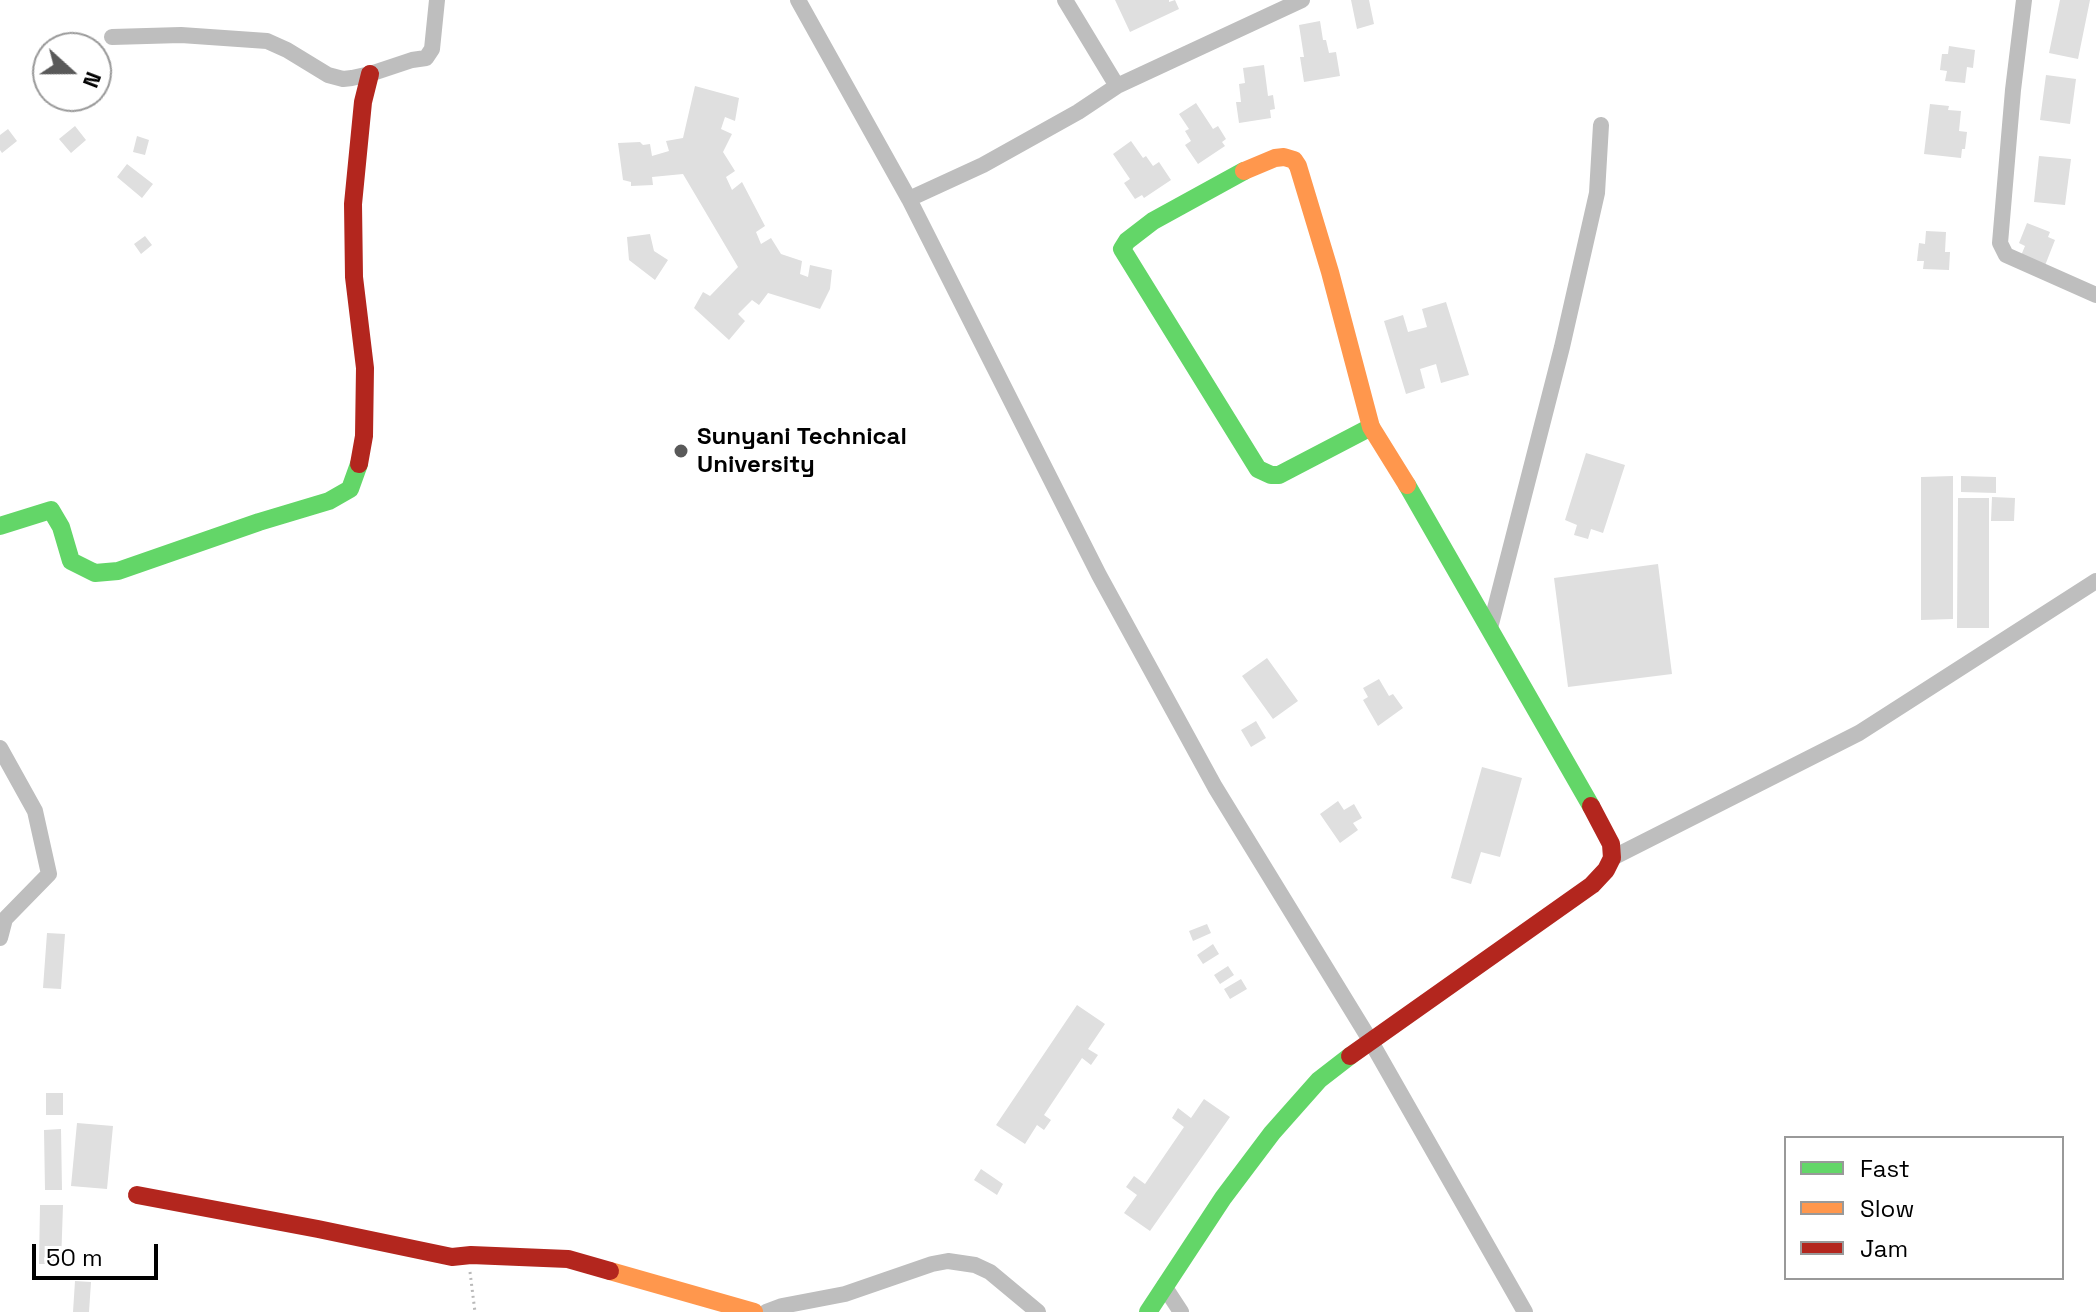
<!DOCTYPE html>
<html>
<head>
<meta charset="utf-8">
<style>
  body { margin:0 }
  #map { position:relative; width:2096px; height:1312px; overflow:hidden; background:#fff; font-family:"Space Grotesk",sans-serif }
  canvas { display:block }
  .legend { position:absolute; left:1784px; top:1136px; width:280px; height:144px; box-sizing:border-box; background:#fff; border:2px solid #999; margin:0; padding:10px 14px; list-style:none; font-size:24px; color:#000 }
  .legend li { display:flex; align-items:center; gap:16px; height:40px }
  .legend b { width:40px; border:2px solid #999 }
  .north { position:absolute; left:32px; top:32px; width:80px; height:80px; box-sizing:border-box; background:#fff; border:2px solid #999; border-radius:50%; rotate:111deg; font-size:22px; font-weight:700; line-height:32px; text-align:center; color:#000 }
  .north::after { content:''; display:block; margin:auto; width:28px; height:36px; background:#595959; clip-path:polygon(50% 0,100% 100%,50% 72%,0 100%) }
  .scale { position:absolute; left:32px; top:1244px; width:126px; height:36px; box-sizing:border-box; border:4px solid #000; border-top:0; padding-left:10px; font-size:24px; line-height:28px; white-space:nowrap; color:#000; -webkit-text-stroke:6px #fff; paint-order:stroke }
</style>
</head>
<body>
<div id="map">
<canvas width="2096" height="1312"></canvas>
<ul class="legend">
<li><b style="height:10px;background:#63d668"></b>Fast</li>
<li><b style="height:10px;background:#ff974d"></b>Slow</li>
<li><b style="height:10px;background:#b3261e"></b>Jam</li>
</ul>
<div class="north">N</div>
<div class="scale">50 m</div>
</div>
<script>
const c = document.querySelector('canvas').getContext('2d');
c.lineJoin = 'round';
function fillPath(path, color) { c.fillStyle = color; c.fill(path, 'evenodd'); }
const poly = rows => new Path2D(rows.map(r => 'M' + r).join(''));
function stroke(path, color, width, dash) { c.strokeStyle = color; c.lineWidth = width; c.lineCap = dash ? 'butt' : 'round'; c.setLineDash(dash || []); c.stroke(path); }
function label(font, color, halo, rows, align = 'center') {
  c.font = font + ' "Space Grotesk",sans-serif'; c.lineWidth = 6; c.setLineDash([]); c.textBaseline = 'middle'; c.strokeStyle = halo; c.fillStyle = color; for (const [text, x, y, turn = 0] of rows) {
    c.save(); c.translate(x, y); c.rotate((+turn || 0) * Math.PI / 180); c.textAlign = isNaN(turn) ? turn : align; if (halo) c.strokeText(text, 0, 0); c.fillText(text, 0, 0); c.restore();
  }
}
fillPath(poly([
  [1115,0,1169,0,1169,2,1175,0,1179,9,1130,32],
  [1351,0,1369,0,1374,24,1357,29],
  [2060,0,2090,0,2078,59,2049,53],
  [1320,21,1323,40,1326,40,1329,53,1336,52,1340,76,1304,82,1300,57,1304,57,1299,25],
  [1949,46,1975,50,1973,68,1967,67,1965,83,1945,81,1947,71,1940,70,1942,54,1948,54],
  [1264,65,1268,96,1273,95,1275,109,1270,110,1271,118,1239,123,1236,102,1241,102,1239,84,1245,83,1243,68],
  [2046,75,2076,79,2070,124,2040,120],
  [695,86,739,98,735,121,725,117,721,129,732,134,723,152,735,171,726,177,732,190,742,182,765,226,756,232,761,244,771,238,781,254,802,261,800,274,808,277,810,265,832,270,830,289,820,309,768,293,759,305,752,300,738,314,745,321,729,340,694,308,703,292,710,296,738,267,683,174,652,177,653,185,631,186,631,182,623,180,618,143,640,142,643,145,650,144,652,156,669,151,666,141,683,138],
  [1196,103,1213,129,1218,126,1226,139,1222,142,1225,146,1198,164,1185,145,1191,141,1185,131,1189,129,1179,114],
  [1930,104,1949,106,1948,110,1961,111,1959,131,1967,132,1965,149,1962,149,1961,158,1924,154],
  [75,126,86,140,71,153,59,139],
  [8,129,17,141,2,153,0,150,0,135],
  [137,136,149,140,145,155,133,152],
  [1131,141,1143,158,1146,156,1153,166,1159,162,1171,180,1144,198,1142,195,1135,199,1124,183,1130,179,1113,154],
  [2039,156,2071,159,2065,205,2034,202],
  [127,164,153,184,142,198,117,177],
  [2027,223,2050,232,2048,237,2055,240,2044,268,2020,258,2025,246,2019,243],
  [1926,231,1946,232,1945,252,1950,252,1949,270,1923,269,1924,261,1917,261,1919,243,1925,244],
  [650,234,654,251,668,260,655,280,629,260,627,237],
  [145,236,152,245,141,254,134,244],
  [1446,302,1469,375,1441,383,1436,364,1420,369,1425,388,1406,394,1384,321,1403,315,1408,332,1427,327,1422,309],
  [1586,453,1625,465,1603,533,1591,529,1588,539,1574,535,1577,525,1565,520],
  [1953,476,1953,619,1921,620,1921,477],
  [1961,476,1996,477,1996,493,1961,492],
  [1992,497,2015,498,2014,521,1991,521],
  [1958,498,1989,498,1989,628,1957,628],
  [1658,564,1672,674,1568,687,1554,578],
  [1267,658,1298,701,1273,719,1242,676],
  [1379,679,1389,696,1393,694,1403,708,1378,726,1363,700,1368,697,1363,688],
  [1256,721,1266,738,1251,747,1241,730],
  [1482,767,1522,778,1500,857,1481,852,1471,884,1451,878],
  [1338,801,1344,810,1354,804,1362,818,1353,823,1358,830,1340,843,1320,814],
  [1207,924,1211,933,1193,941,1189,931],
  [47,933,65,934,61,989,43,988],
  [1213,944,1219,954,1203,964,1197,955],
  [1228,966,1234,975,1220,984,1214,975],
  [1241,979,1247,989,1230,999,1224,989],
  [1077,1005,1105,1024,1088,1049,1098,1055,1091,1065,1082,1058,1044,1115,1051,1120,1044,1130,1037,1125,1025,1144,996,1125],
  [46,1093,63,1093,63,1115,46,1115],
  [1204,1099,1230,1117,1150,1231,1124,1213,1137,1195,1126,1187,1134,1176,1145,1184,1184,1127,1172,1118,1178,1108,1191,1118],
  [77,1123,113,1126,107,1189,71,1186],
  [61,1129,62,1190,45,1190,44,1130],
  [981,1169,1003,1184,997,1195,974,1180],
  [40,1205,63,1205,61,1264,39,1264],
  [75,1281,91,1282,89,1312,73,1312]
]), '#dfdfdf');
stroke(poly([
  [470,1272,475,1312]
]), '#b9b9b9', 3, [2, 4]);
stroke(poly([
  [798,0,909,199,1099,575,1215,787,1370,1040,1525,1312],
  [1065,0,1117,86],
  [2024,0,2013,90,2000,243,2006,255,2096,295],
  [112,37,181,35,267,41,287,50,328,75,343,79,352,78,370,74,412,60,426,58,432,49,437,0],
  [909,199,983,165,1078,112,1117,86,1302,0],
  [1490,628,1562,347,1597,193,1601,125],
  [0,748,35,811,49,874,5,919,0,938],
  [1612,858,1859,733,2096,581],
  [1164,1286,1181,1312],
  [766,1312,782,1306,845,1294,932,1264,948,1261,975,1265,990,1272,1038,1312]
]), '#bebebe', 16);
stroke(poly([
  [1244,171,1153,221,1127,241,1122,249,1258,469,1271,475,1279,475,1371,427],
  [1407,485,1591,806],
  [0,526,51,510,61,527,71,561,95,573,118,571,259,522,329,501,350,489,359,464],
  [1148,1312,1223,1198,1272,1133,1319,1080,1350,1056]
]), '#63d668', 18);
stroke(poly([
  [1244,171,1275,158,1284,157,1294,160,1298,166,1330,272,1371,427,1407,485],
  [610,1271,754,1312]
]), '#ff974d', 18);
stroke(poly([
  [359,464,364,436,365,368,354,277,353,204,363,102,370,74],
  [1350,1056,1592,885,1606,870,1612,858,1611,844,1591,806],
  [137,1195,318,1229,452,1257,471,1255,568,1259,610,1271]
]), '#b3261e', 18);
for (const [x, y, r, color] of [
  [681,451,8,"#595959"]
]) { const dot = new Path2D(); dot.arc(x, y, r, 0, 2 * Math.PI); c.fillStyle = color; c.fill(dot); stroke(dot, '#fff', 3); }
label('bold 24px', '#000', '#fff', [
  ["Sunyani Technical",697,437],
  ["University",697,465]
], 'left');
</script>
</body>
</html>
